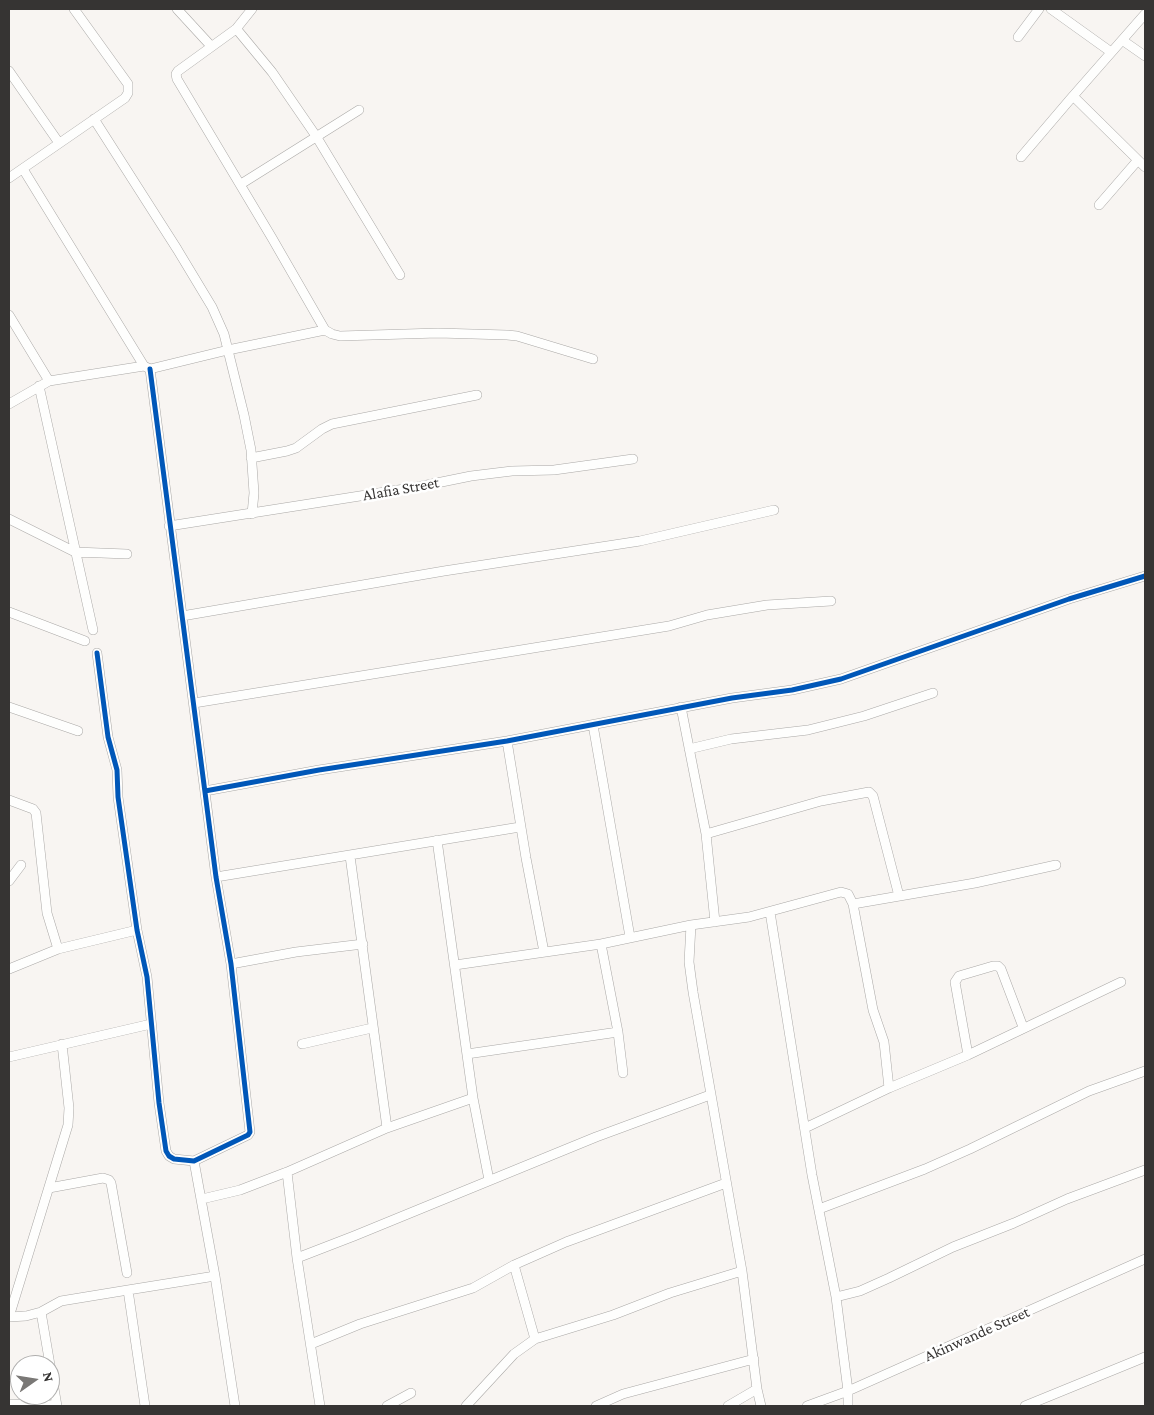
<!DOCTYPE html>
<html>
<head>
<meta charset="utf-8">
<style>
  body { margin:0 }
  #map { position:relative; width:1154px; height:1415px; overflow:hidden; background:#f8f5f2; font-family:"Crimson Pro",serif }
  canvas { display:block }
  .frame { position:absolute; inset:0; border:10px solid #363433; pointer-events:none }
  .north { position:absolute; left:10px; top:1355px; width:50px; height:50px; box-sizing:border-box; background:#fff; border:1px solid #afaead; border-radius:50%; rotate:77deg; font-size:14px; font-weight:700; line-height:20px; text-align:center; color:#363433 }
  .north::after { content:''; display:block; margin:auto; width:18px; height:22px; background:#7a7876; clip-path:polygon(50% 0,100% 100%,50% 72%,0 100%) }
</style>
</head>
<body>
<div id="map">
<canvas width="1154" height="1415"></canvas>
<div class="frame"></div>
<div class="north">N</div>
</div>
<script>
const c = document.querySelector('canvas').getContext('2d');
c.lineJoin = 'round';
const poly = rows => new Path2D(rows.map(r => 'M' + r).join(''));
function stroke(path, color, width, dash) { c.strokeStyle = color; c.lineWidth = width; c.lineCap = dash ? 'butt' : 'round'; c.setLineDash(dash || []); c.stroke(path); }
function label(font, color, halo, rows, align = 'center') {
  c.font = font + ' "Crimson Pro",serif'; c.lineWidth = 5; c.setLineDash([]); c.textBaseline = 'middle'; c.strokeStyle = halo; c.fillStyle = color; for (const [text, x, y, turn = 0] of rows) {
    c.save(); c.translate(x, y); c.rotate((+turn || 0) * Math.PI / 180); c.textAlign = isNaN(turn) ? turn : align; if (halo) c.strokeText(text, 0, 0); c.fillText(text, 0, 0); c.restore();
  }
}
const minor = poly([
  [177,9,211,46],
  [1051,9,1111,52],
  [1145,14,1073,96,1145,167],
  [236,29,252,9],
  [1018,37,1039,9],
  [1122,40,1145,56],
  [9,71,59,143],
  [94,119,177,249,212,307,224,334,244,415,251,450,254,493,252,514],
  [1021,157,1073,96],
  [23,169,144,366],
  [9,178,125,98,128,93,128,84,74,9],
  [241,184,359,110],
  [1099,205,1138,160],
  [400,275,316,136,272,72,239,32,236,29,178,71,176,74,177,79,272,238,325,330,332,334,340,336,438,333,507,335,517,336,593,359],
  [9,315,49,381],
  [39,386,93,630],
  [9,404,49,381,144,366,150,369,228,350,325,330],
  [251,458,287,451,296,448,322,429,332,424,477,395],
  [9,519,75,552,127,554],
  [169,526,417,487,471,476,512,471,554,470,633,459],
  [9,612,85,641],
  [182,616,444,571,640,541,774,510],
  [97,653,108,737,117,770,118,797,137,930,147,977,159,1103,166,1151,169,1156,174,1159,194,1161,248,1135,250,1132,231,964,216,877,150,369],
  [194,703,669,626,707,615,767,605,831,601],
  [9,707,78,731],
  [681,707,706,834,715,922],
  [593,725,630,937],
  [507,741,526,858,544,952],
  [689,749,731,739,808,730,864,716,933,693],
  [205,791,319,770,507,741,732,698,792,690,841,679,1069,599,1145,576],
  [9,800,33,809,36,813,47,913,58,949],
  [706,834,821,801,869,792,873,796,899,896],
  [437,840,473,1098,489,1180],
  [350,856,387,1128],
  [216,877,520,827],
  [9,881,21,865],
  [853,904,975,883,1056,865],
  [770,912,812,1175,836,1297,848,1391,848,1406],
  [691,925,689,962,693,992,742,1271,757,1389,761,1406],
  [231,964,296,952,363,944],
  [455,965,601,944,691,925,749,917,841,892,848,894,853,904,873,1010,884,1042,889,1088],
  [9,969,58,949,137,930],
  [618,1032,623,1073],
  [302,1044,372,1028],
  [467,1054,618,1032,601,944],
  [968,1055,955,982,959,976,993,966,998,966,1001,969,1023,1027],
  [9,1057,151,1024],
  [805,1128,889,1088,968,1055,1121,982],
  [194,1161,215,1276,235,1406],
  [287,1172,297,1258,320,1406],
  [49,1188,103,1178,109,1180,111,1183,127,1273],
  [202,1199,240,1190,287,1172,387,1128,473,1098],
  [819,1209,925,1169,970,1149,1089,1091,1145,1071],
  [297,1258,354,1236,596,1137,710,1095],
  [514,1265,535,1339],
  [836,1297,860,1291,889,1278,953,1247,1014,1223,1067,1199,1145,1170],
  [41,1312,57,1406],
  [9,1317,68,1125,69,1108,62,1044],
  [9,1317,26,1316,41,1312,61,1301,128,1290],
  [311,1344,360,1324,473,1288,514,1265,566,1242,726,1183],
  [9,1404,57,1405],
  [145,1406,128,1290,215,1276],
  [387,1406,411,1393],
  [466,1406,514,1354,535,1339,613,1315,670,1293,742,1271],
  [596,1406,623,1394,754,1359],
  [728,1406,757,1389],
  [807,1406,848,1391,1145,1259],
  [1025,1406,1145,1357]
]);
stroke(minor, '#aaa8a6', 10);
stroke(minor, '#fefefd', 9);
stroke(poly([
  [97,653,108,737,117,770,118,797,137,930,147,977,159,1103,166,1151,169,1156,174,1159,194,1161,248,1135,250,1132,231,964,216,877,150,369],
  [205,791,319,770,507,741,732,698,792,690,841,679,1069,599,1145,576]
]), '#0057b8', 5);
label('16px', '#363433', '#fff', [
  ["Alafia Street",401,489,-10],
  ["Akinwande Street",977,1334,-24]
]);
</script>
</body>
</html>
